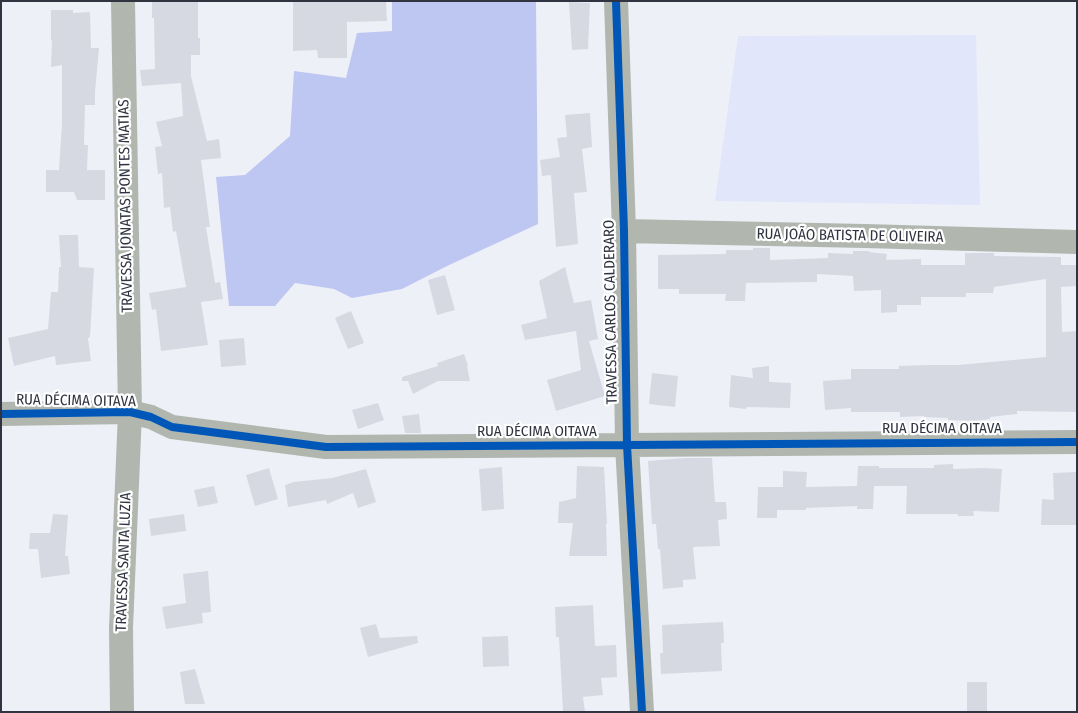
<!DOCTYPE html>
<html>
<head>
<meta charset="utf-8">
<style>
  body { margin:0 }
  #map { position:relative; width:1078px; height:713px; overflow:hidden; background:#eef0f7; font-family:"Fira Sans Condensed",sans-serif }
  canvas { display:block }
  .frame { position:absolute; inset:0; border:2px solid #303340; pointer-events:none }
</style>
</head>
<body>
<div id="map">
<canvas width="1078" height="713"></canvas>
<div class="frame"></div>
</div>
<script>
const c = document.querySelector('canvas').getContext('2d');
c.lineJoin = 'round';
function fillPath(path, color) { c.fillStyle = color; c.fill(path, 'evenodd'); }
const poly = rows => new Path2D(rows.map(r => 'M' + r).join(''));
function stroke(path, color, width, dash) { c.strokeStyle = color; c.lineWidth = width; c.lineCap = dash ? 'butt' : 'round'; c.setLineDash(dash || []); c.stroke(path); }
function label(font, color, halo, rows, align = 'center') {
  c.font = font + ' "Fira Sans Condensed",sans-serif'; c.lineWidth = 4.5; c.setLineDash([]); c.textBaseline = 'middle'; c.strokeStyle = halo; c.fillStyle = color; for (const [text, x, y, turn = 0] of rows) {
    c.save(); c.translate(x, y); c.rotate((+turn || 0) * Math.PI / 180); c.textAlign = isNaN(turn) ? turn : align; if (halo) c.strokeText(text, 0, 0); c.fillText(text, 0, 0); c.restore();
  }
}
fillPath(poly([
  [976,35,980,205,715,201,738,36]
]), '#e1e6fa');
fillPath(poly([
  [392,1,536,1,538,224,447,266,402,289,352,298,334,289,295,283,275,306,229,306,216,177,245,175,290,136,294,71,346,78,357,33,392,31]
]), '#bec6f2');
fillPath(poly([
  [293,1,386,1,387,21,347,22,347,58,318,58,317,50,293,51],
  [152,2,198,2,198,38,200,38,200,55,191,55,191,76,207,141,219,139,221,158,201,160,210,227,206,227,215,283,220,282,223,299,201,302,208,345,161,351,156,309,152,310,149,293,186,287,176,231,173,232,170,207,164,208,162,173,158,174,155,147,162,146,156,122,183,116,181,83,142,86,140,70,155,69,154,18,152,18],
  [569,2,590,3,588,49,572,50],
  [51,10,73,10,73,13,90,12,91,48,99,48,95,92,95,105,85,105,84,145,88,145,87,170,105,170,105,200,77,200,74,192,46,192,46,170,59,170,62,123,62,65,51,67,52,40,51,40],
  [590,113,592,147,582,149,587,192,574,193,578,244,556,247,551,175,542,176,540,160,560,157,557,138,567,137,565,115],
  [59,235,78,235,79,267,94,268,90,337,88,338,91,361,56,365,55,356,14,366,8,338,48,329,51,292,58,292,59,267,61,267],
  [753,248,770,248,770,260,828,258,828,253,853,254,853,251,869,251,869,252,887,254,886,260,921,259,921,265,965,265,965,253,994,253,994,256,1061,257,1061,265,1077,265,1077,286,1061,287,1062,332,1077,331,1077,412,1017,411,1017,414,990,417,990,419,975,421,948,420,948,418,924,417,924,416,900,417,900,412,851,412,851,408,825,410,823,381,851,379,851,369,899,369,899,366,929,365,958,365,1046,357,1046,279,994,287,993,293,966,293,966,297,921,297,921,305,897,305,897,312,881,313,881,290,854,291,853,276,817,274,817,282,746,283,745,301,725,301,726,294,679,294,679,289,658,289,658,255,726,254,726,250,753,250],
  [565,267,574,303,591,300,598,339,589,341,605,396,556,411,547,380,581,370,576,331,525,340,521,325,547,318,539,281],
  [445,275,455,310,437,315,428,280],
  [351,311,364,343,348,349,335,318],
  [244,338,246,365,221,367,219,340],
  [464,354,468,366,467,366,470,381,438,381,413,394,408,381,402,381,402,377,438,366,437,363],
  [769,366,769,382,791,383,790,408,746,407,746,409,729,407,731,375,753,378,752,368],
  [652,373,678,376,675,407,649,404],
  [378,403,384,420,358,429,352,410],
  [419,414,421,433,405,433,402,416],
  [685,458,712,458,715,502,726,502,727,519,718,520,720,546,693,547,696,579,683,580,683,587,663,589,660,549,658,549,656,524,652,524,648,461],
  [953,464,953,469,984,468,1002,469,999,512,973,511,974,516,958,516,958,514,906,514,907,486,874,486,873,509,857,509,857,506,806,508,806,510,777,510,777,518,757,518,758,487,783,487,783,471,807,472,806,487,857,486,858,466,879,466,879,468,934,468,934,465],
  [577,466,604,467,607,524,606,524,607,556,569,556,573,523,558,523,559,502,576,498],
  [502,467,504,509,482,511,479,469],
  [269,468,278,499,255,506,246,475],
  [366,469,376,502,358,508,353,493,327,504,326,500,288,507,285,485,294,482,332,478],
  [1077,472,1077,525,1041,525,1042,499,1054,500,1053,473],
  [214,486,218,503,198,507,194,490],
  [53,514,68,515,65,556,68,556,70,574,41,578,38,549,29,549,30,533,50,533],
  [184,514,186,531,151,536,149,519],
  [208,571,211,612,202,613,203,623,166,629,162,607,186,603,183,574],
  [593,605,595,646,616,645,617,677,601,678,603,695,583,697,585,712,563,712,559,637,556,637,555,607],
  [723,622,724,643,721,643,722,671,661,674,660,653,663,653,662,625],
  [376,624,380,638,417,636,418,643,368,657,360,628],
  [508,636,509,666,483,667,482,637],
  [195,669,205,704,185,704,180,672],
  [967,682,987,682,987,712,967,712]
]), '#d7d9e2');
stroke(poly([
  [616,1,624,231,627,445,642,712],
  [624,231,865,236,1077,242],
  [1,414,130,412,151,417,172,427,326,447,1077,442],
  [122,712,121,628,130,412,123,1]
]), '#b1b7af', 24);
stroke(poly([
  [616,1,624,231,627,445,642,712],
  [1,414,130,412,151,417,172,427,326,447,1077,442]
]), '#0057b8', 8);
label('15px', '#303340', '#fff', [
  ["TRAVESSA JONATAS PONTES MATIAS",126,206,-91],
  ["RUA JOÃO BATISTA DE OLIVEIRA",850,236,1],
  ["TRAVESSA CARLOS CALDERARO",611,312,-91],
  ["RUA DÉCIMA OITAVA",76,401,1],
  ["RUA DÉCIMA OITAVA",942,429],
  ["RUA DÉCIMA OITAVA",537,432],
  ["TRAVESSA SANTA LUZIA",124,562,-88]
]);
</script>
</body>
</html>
